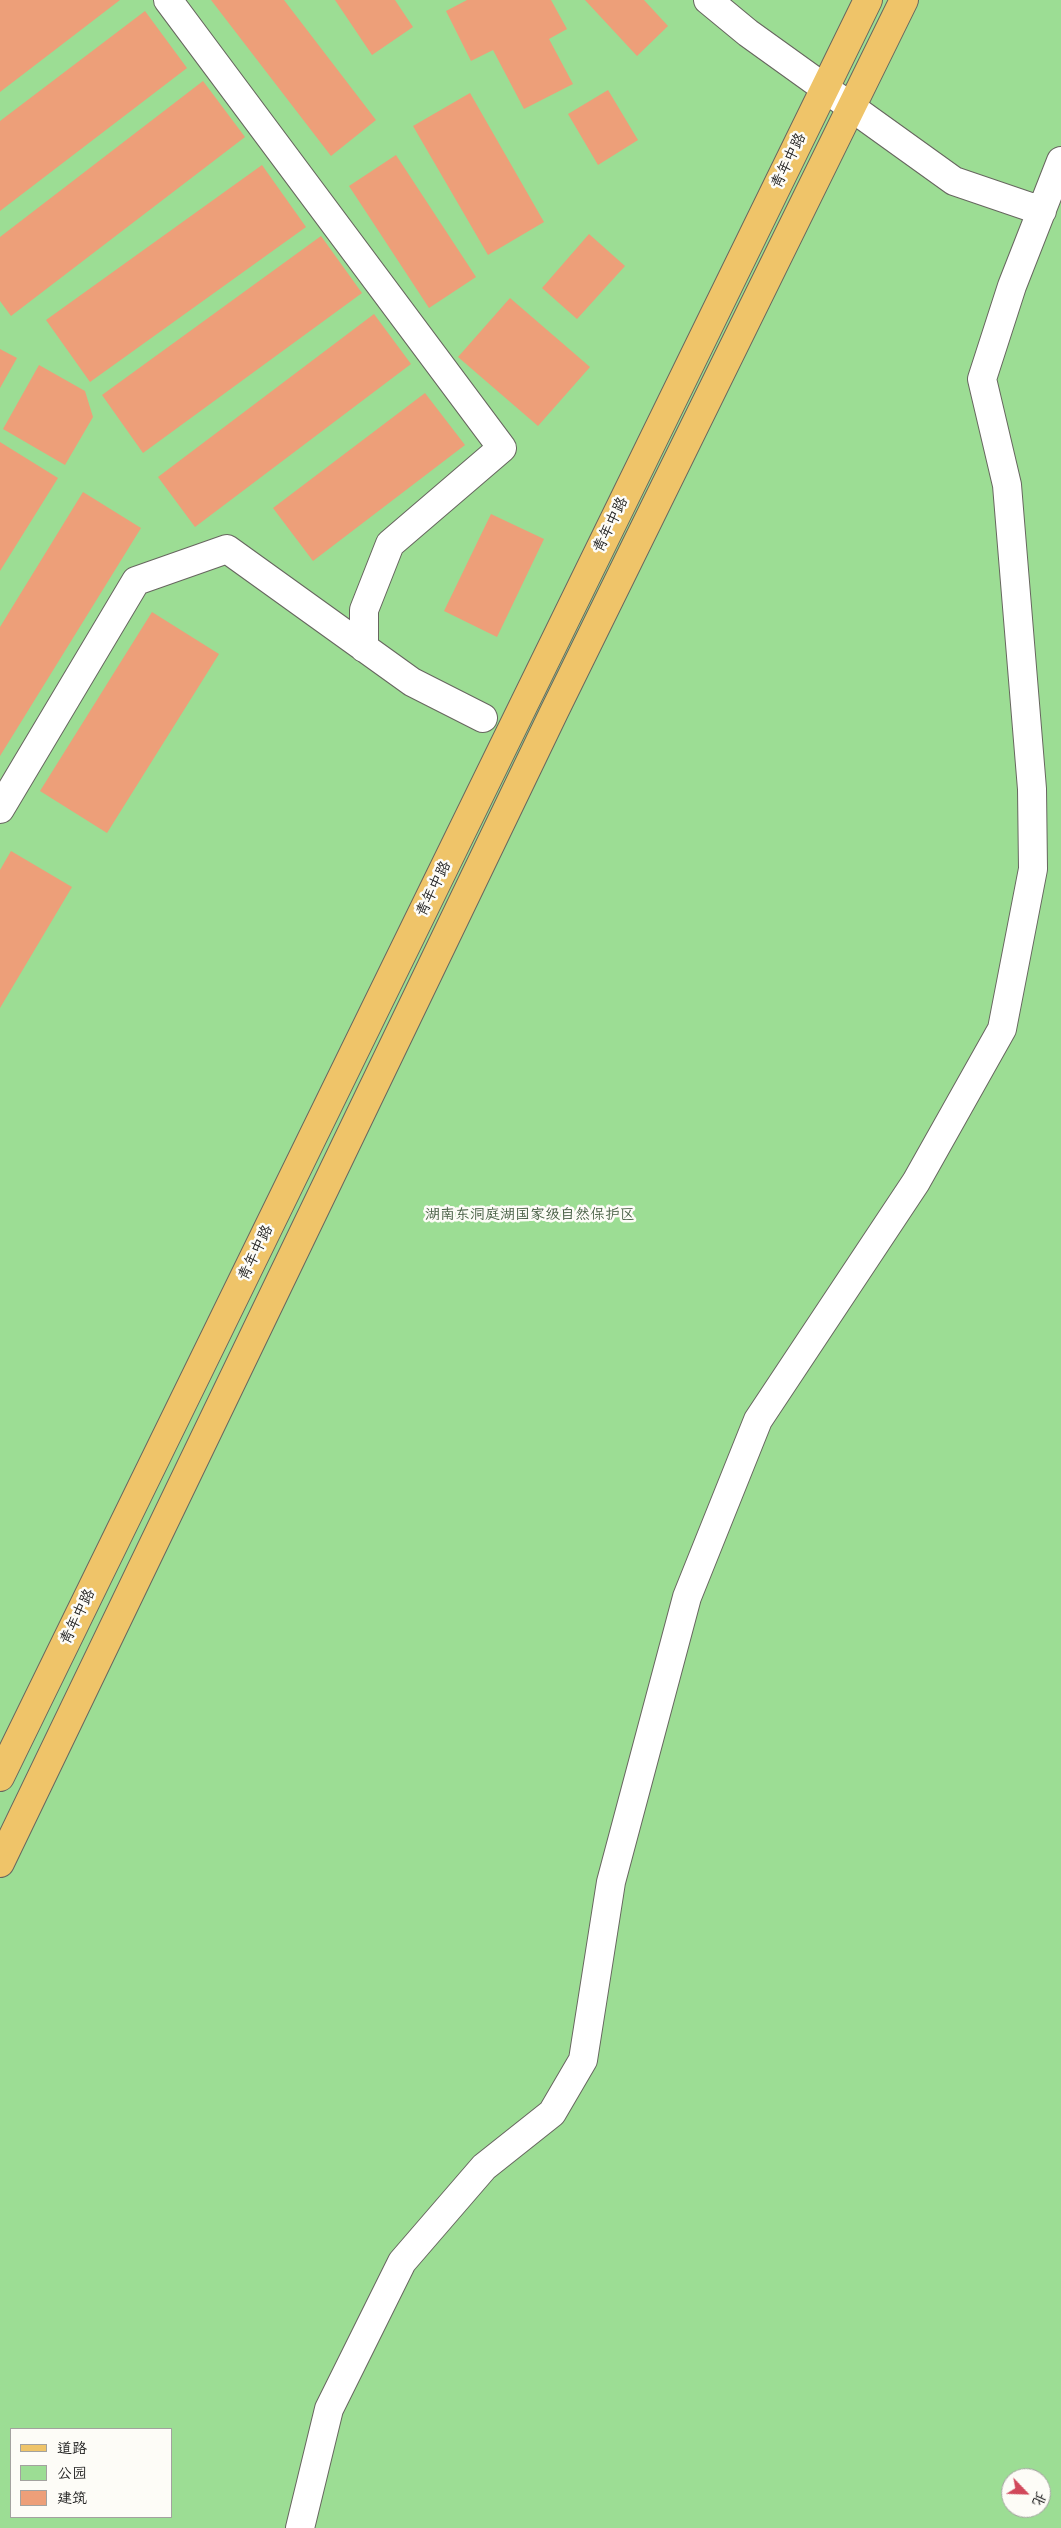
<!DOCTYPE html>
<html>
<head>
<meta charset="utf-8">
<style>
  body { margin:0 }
  #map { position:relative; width:1061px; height:2528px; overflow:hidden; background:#f3efdb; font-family:Pangolin,"LXGW WenKai TC",sans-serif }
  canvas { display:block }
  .legend { position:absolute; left:10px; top:2428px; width:162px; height:90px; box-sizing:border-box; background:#fdfcf7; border:1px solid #a3a29f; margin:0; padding:6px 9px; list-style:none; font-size:15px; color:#1c1c1c }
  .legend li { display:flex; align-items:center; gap:10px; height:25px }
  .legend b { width:25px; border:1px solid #a3a29f }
  .north { position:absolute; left:1001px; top:2468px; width:50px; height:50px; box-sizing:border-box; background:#fdfcf7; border:1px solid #a3a29f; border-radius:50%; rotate:114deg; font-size:14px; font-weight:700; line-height:20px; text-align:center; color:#1c1c1c }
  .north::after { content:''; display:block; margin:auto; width:18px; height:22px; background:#d1495b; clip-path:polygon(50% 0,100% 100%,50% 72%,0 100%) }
</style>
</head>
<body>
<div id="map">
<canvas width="1061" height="2528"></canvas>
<ul class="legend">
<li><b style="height:6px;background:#efc469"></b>道路</li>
<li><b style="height:14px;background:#9cdd94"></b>公园</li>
<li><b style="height:14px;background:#ed9f79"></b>建筑</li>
</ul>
<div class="north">北</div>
</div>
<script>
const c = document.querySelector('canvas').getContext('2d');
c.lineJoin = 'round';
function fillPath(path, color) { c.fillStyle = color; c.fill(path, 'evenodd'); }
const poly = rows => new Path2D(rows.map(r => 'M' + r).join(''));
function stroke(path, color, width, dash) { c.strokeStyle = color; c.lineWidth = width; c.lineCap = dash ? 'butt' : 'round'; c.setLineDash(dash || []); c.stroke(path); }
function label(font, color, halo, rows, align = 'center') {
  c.font = font + ' Pangolin,"LXGW WenKai TC",sans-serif'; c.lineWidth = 5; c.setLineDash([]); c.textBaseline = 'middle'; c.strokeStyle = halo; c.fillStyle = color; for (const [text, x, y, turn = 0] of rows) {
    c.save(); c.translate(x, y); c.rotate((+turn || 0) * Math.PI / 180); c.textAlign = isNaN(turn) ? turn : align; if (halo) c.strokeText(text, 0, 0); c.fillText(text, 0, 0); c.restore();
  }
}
fillPath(poly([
  [0,0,1061,0,1061,2528,0,2528],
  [11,2429,171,2429,171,2517,11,2517],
  [1011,2478,1041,2478,1041,2508,1011,2508]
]), '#9cdd94');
fillPath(poly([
  [0,0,120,0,0,92],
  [211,0,284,0,376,120,331,156],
  [335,0,395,0,413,27,372,55],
  [467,0,551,0,567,29,549,39,573,84,524,109,493,50,471,61,446,11],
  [585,0,644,0,668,26,637,56],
  [145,11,187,68,0,211,0,121],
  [203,81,245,137,11,316,0,301,0,237],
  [608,90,638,140,598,165,568,114],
  [470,93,544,222,488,255,413,126],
  [396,155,476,277,429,308,349,186],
  [262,165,306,227,90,382,46,320],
  [589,234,625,266,577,319,542,288],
  [321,236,362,293,143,453,102,395],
  [510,298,590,367,538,426,458,357],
  [374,314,411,364,195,527,158,477],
  [0,349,17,358,0,388],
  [39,365,85,391,93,417,65,465,3,429],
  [425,393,465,445,313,561,273,508],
  [0,442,58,478,0,571],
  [83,492,141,528,0,756,0,627],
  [491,514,544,539,497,637,444,611],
  [152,612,219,654,107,833,40,791],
  [11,851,72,887,0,1008,0,870]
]), '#ed9f79');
const minor = poly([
  [168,0,502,448,390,544,364,610,364,648],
  [708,0,748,33,954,181,1042,211],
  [0,809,136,581,227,549,412,682,483,718],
  [300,2528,329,2409,402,2262,484,2167,552,2113,583,2060,611,1882,687,1597,758,1420,916,1182,1002,1029,1033,869,1032,789,1007,485,982,379,1012,286,1061,161]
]);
const major = poly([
  [0,1777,868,0],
  [0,1863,555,710,904,0]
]);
stroke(minor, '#67665f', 30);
stroke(major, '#67665f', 30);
stroke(minor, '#fff', 28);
stroke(major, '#efc469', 28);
label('15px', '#1c1c1c', '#fdfcf7', [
  ["青年中路",789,161,-64],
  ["青年中路",611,525,-64],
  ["青年中路",434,889,-64],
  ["青年中路",256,1253,-64],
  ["青年中路",78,1617,-64]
]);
label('15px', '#496046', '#fdfcf7', [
  ["湖南东洞庭湖国家级自然保护区",530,1215]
]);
</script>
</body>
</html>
